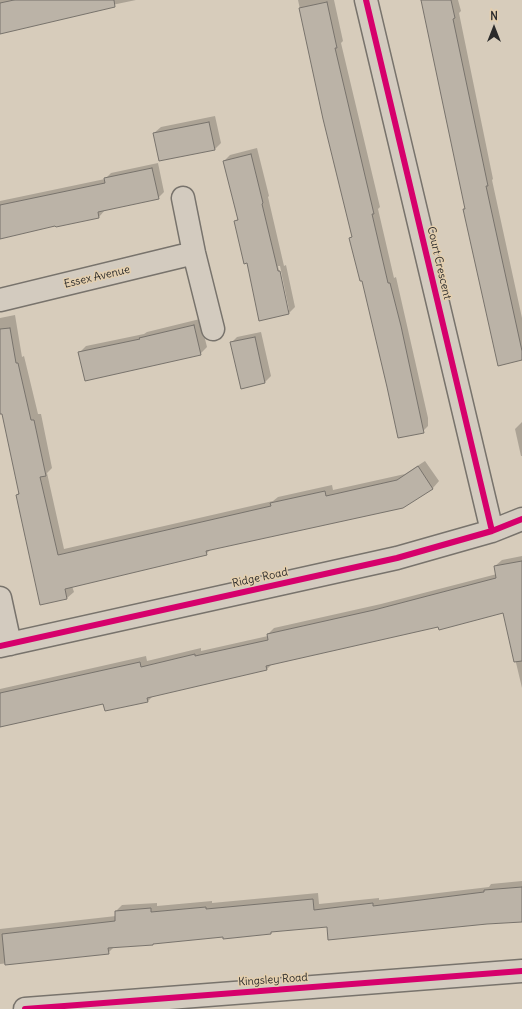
<!DOCTYPE html>
<html>
<head>
<meta charset="utf-8">
<style>
  body { margin:0 }
  #map { position:relative; width:522px; height:1009px; overflow:hidden; background:#d7ccbb; font-family:Delius,sans-serif }
  canvas { display:block }
  .north { position:absolute; left:474px; top:8px; width:40px; height:40px; -webkit-text-stroke:3px #e4cfae; paint-order:stroke; rotate:0deg; font-size:11px; font-weight:700; line-height:16px; text-align:center; color:#2b2b2b }
  .north::after { content:''; display:block; margin:auto; width:14px; height:18px; background:#2b2b2b; clip-path:polygon(50% 0,100% 100%,50% 72%,0 100%) }
</style>
</head>
<body>
<div id="map">
<canvas width="522" height="1009"></canvas>
<div class="north">N</div>
</div>
<script>
const c = document.querySelector('canvas').getContext('2d');
c.lineJoin = 'round';
function fillPath(path, color) { c.fillStyle = color; c.fill(path, 'evenodd'); }
const poly = rows => new Path2D(rows.map(r => 'M' + r).join(''));
function stroke(path, color, width, dash) { c.strokeStyle = color; c.lineWidth = width; c.lineCap = dash ? 'butt' : 'round'; c.setLineDash(dash || []); c.stroke(path); }
function label(font, color, halo, rows, align = 'center') {
  c.font = font + ' Delius,sans-serif'; c.lineWidth = 3; c.setLineDash([]); c.textBaseline = 'middle'; c.strokeStyle = halo; c.fillStyle = color; for (const [text, x, y, turn = 0] of rows) {
    c.save(); c.translate(x, y); c.rotate((+turn || 0) * Math.PI / 180); c.textAlign = isNaN(turn) ? turn : align; if (halo) c.strokeText(text, 0, 0); c.fillText(text, 0, 0); c.restore();
  }
}
fillPath(poly([
  [0,0,136,0,88,10,0,33],
  [298,0,334,0,343,41,341,43,380,207,378,209,394,278,396,277,428,418,428,426,422,432,362,280,351,238,353,236,324,119],
  [422,0,458,0,461,11,459,13,493,179,492,180,522,318,522,359,464,209,466,208],
  [215,116,221,143,215,149,154,133,161,127],
  [257,148,269,196,268,197,284,266,286,265,295,307,289,313,248,262,235,222,238,218,224,161,230,155],
  [278,266,280,266,289,310,287,310],
  [158,163,164,192,158,198,105,210,99,217,56,226,56,225,0,235,0,201,105,179,111,173],
  [15,315,22,357,24,356,38,414,41,414,52,468,47,473,64,549,273,501,278,497,332,485,333,490,405,474,425,461,439,481,433,488,402,508,211,549,206,554,72,586,74,592,67,598,17,495,19,492,3,413,0,407,0,318],
  [200,319,207,347,200,354,79,353,86,346,144,334,147,332],
  [261,332,271,376,265,382,231,343,237,337],
  [522,422,522,456,521,456,515,429],
  [522,556,522,688,504,612,273,663,267,669,154,695,148,701,104,703,0,727,0,689,146,656,147,661,201,648,201,651,268,636,268,634,274,628,381,604,497,574,495,566,502,560],
  [522,881,522,921,328,926,273,931,270,933,224,936,115,946,108,953,0,964,0,929,116,916,116,911,122,905,157,903,157,906,212,901,212,903,318,893,319,904,379,898,379,900,489,887,491,884]
]), '#0003');
const building = poly([
  [14,0,114,0,115,7,0,34,0,3,14,0],
  [421,0,451,0,455,18,453,19,488,186,486,186,522,351,522,360,498,366,463,209,465,209,421,0],
  [327,2,337,48,335,48,374,214,372,214,388,283,390,283,401,326,424,433,398,438,387,387,362,281,360,281,349,238,352,237,323,119,299,8,327,2],
  [209,122,215,150,159,161,153,133,209,122],
  [251,154,263,203,262,204,278,271,280,271,289,314,259,321,247,263,244,264,234,221,238,220,223,161,251,154],
  [152,168,159,199,98,212,99,218,56,227,55,226,0,239,0,205,105,183,104,178,152,168],
  [194,325,201,355,85,381,78,352,140,339,139,338,194,325],
  [10,328,16,363,18,363,31,420,34,420,46,476,40,477,58,555,271,506,270,503,325,491,326,496,397,480,418,466,433,489,403,508,206,551,207,555,65,589,67,599,40,605,16,495,19,494,2,414,0,414,0,329,10,328],
  [255,337,265,383,241,389,230,342,255,337],
  [522,561,522,661,514,662,503,613,439,630,438,627,266,666,267,670,147,698,148,702,105,711,103,704,0,727,0,693,140,662,141,667,195,654,195,656,268,640,267,634,374,610,496,578,494,566,522,561],
  [522,887,522,922,487,924,328,940,327,927,271,932,271,934,223,939,223,937,153,944,153,945,108,948,109,954,5,965,2,934,115,921,115,911,151,908,151,912,206,907,206,909,313,899,314,910,373,903,373,906,484,892,484,890,522,887]
]);
fillPath(building, '#bbb3a7');
stroke(building, '#78736c', 1);
const street = poly([
  [366,0,492,531],
  [183,198,194,253,213,329],
  [0,300,194,253],
  [0,598,10,644],
  [0,646,397,558,492,531,522,519],
  [25,1009,522,971]
]);
stroke(street, '#78736c', 25);
stroke(street, '#d3cbbf', 22);
stroke(poly([
  [366,0,492,531],
  [0,646,397,558,492,531,522,519],
  [25,1009,522,971]
]), '#d6006c', 6);
label('11px', '#2b2b2b', '#e4cfae', [
  ["Court Crescent",439,263,77],
  ["Essex Avenue",97,277,-13],
  ["Ridge Road",260,578,-12],
  ["Kingsley Road",273,980,-4]
]);
</script>
</body>
</html>
